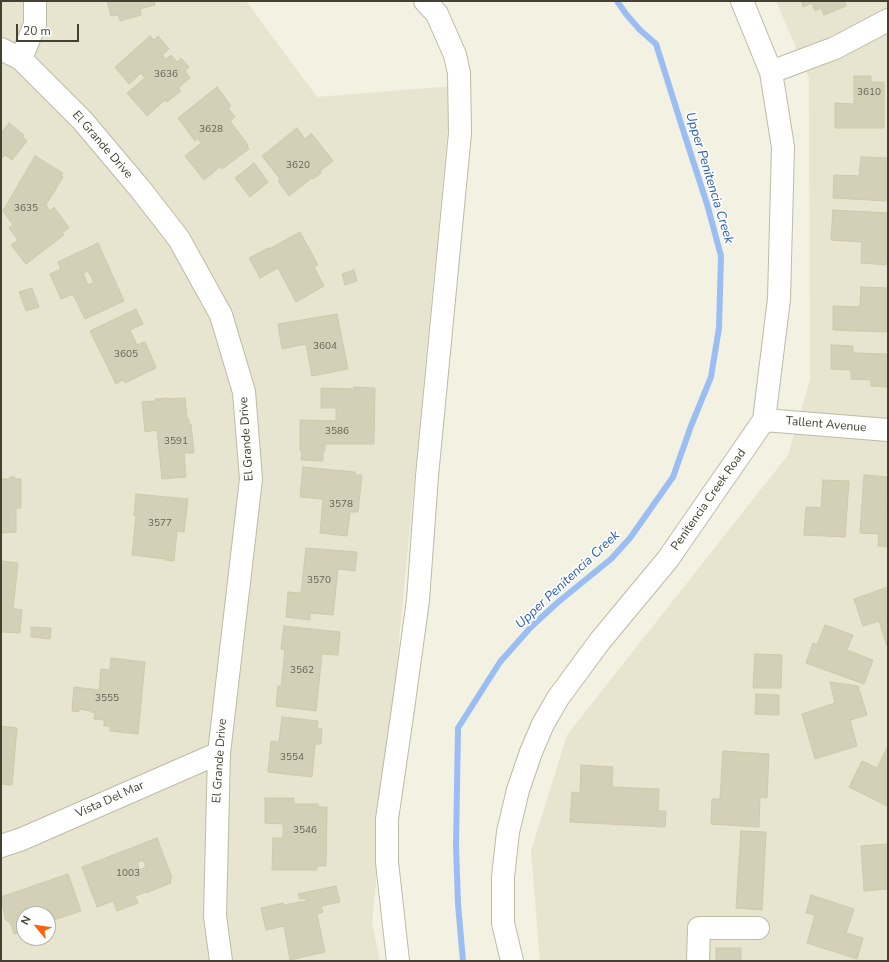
<!DOCTYPE html>
<html>
<head>
<meta charset="utf-8">
<style>
  body { margin:0 }
  #map { position:relative; width:889px; height:962px; overflow:hidden; background:#f2f1e2; font-family:"Nunito Sans",sans-serif }
  canvas { display:block }
  .frame { position:absolute; inset:0; border:2px solid #444133; pointer-events:none }
  .north { position:absolute; left:16px; top:906px; width:40px; height:40px; box-sizing:border-box; background:#fff; border:1px solid #b4b3ad; border-radius:50%; rotate:299deg; font-size:11px; font-weight:700; line-height:16px; text-align:center; color:#444133 }
  .north::after { content:''; display:block; margin:auto; width:14px; height:18px; background:#ff630d; clip-path:polygon(50% 0,100% 100%,50% 72%,0 100%) }
  .scale { position:absolute; left:16px; top:24px; width:63px; height:18px; box-sizing:border-box; border:2px solid #444133; border-top:0; padding-left:5px; font-size:12px; line-height:14px; white-space:nowrap; color:#444133; -webkit-text-stroke:3px #fff; paint-order:stroke }
</style>
</head>
<body>
<div id="map">
<canvas width="889" height="962"></canvas>
<div class="frame"></div>
<div class="north">N</div>
<div class="scale">20 m</div>
</div>
<script>
const c = document.querySelector('canvas').getContext('2d');
c.lineJoin = 'round';
function fillPath(path, color) { c.fillStyle = color; c.fill(path, 'evenodd'); }
const poly = rows => new Path2D(rows.map(r => 'M' + r).join(''));
function stroke(path, color, width, dash) { c.strokeStyle = color; c.lineWidth = width; c.lineCap = dash ? 'butt' : 'round'; c.setLineDash(dash || []); c.stroke(path); }
function label(font, color, halo, rows, align = 'center') {
  c.font = font + ' "Nunito Sans",sans-serif'; c.lineWidth = 3.5; c.setLineDash([]); c.textBaseline = 'middle'; c.strokeStyle = halo; c.fillStyle = color; for (const [text, x, y, turn = 0] of rows) {
    c.save(); c.translate(x, y); c.rotate((+turn || 0) * Math.PI / 180); c.textAlign = isNaN(turn) ? turn : align; if (halo) c.strokeText(text, 0, 0); c.fillText(text, 0, 0); c.restore();
  }
}
fillPath(poly([
  [1,1,246,1,317,97,452,86,372,923,380,961,1,961],
  [24,914,48,914,48,938,24,938],
  [776,1,888,1,888,961,540,961,531,851,567,735,788,455,810,380,809,78]
]), '#e7e4d0');
stroke(poly([
  [463,961,458,904,456,846,458,728,500,662,531,627,557,603,611,559,630,538,673,477,691,426,711,377,719,328,721,256,707,204,684,133,656,44,640,30,626,14,617,1]
]), '#9abdf4', 6);
const building = poly([
  [107,1,154,1,155,5,140,9,141,15,120,21,118,15,111,16,107,1],
  [801,1,845,1,846,6,824,15,821,8,815,11,812,3,803,7,801,1],
  [150,36,154,40,158,36,169,49,162,55,166,59,171,55,177,62,181,58,189,67,185,71,190,78,178,88,181,91,167,102,165,100,147,116,127,93,145,78,141,73,129,84,115,67,150,36],
  [854,76,871,76,871,82,884,82,884,128,835,128,835,103,854,104,854,76],
  [217,87,231,106,228,108,235,117,230,121,248,145,247,146,249,149,222,169,220,167,204,180,185,156,201,143,198,138,195,141,178,118,217,87],
  [9,123,24,135,23,137,27,141,12,160,5,155,1,159,1,133,9,123],
  [297,128,305,139,311,133,333,161,320,171,321,173,313,179,312,178,289,196,278,181,280,179,262,156,297,128],
  [35,156,63,173,61,176,63,177,46,205,50,211,54,207,69,228,62,233,64,235,26,264,11,245,18,240,9,228,13,225,3,211,35,156],
  [861,157,888,158,888,201,833,198,834,175,859,176,861,157],
  [254,163,268,182,250,197,235,178,254,163],
  [833,210,888,213,888,265,861,263,862,242,831,240,833,210],
  [300,232,318,265,314,267,324,286,296,302,278,268,260,278,249,258,268,248,269,249,300,232],
  [98,243,124,301,85,319,73,294,61,299,50,274,61,269,58,262,98,243],
  [88,271,94,282,88,285,83,273,88,271],
  [354,270,357,281,345,285,342,274,354,270],
  [861,287,888,288,888,332,833,330,833,306,860,307,861,287],
  [32,288,39,307,26,311,19,292,32,288],
  [136,309,143,324,130,330,137,345,145,342,155,365,156,368,125,383,123,380,116,384,90,331,136,309],
  [337,314,348,369,312,376,306,344,282,349,278,324,337,314],
  [831,345,853,346,853,353,888,354,888,387,871,386,871,380,851,379,851,370,831,369,831,345],
  [354,387,375,388,374,444,325,444,325,451,323,451,323,461,301,460,302,451,300,451,300,420,336,421,336,408,321,408,321,388,354,389,354,387],
  [168,398,168,399,185,398,187,419,189,419,189,424,191,424,194,453,184,453,186,477,162,479,157,430,145,432,142,402,156,401,155,399,168,398],
  [303,467,355,472,355,475,362,475,358,512,350,512,347,536,320,533,323,499,300,497,303,467],
  [864,475,888,477,886,504,888,504,888,547,878,546,879,534,860,533,864,475],
  [10,477,15,477,15,479,21,479,21,508,16,508,16,532,1,533,1,479,10,479,10,477],
  [823,480,849,481,845,537,804,535,806,507,821,508,823,480],
  [136,494,188,499,184,532,177,531,174,561,165,560,165,559,132,555,136,516,134,516,136,494],
  [306,548,357,552,355,571,338,569,333,615,310,613,310,620,286,617,288,592,301,593,306,548],
  [1,561,18,563,13,609,22,610,20,633,1,632,1,561],
  [888,587,888,645,887,646,879,621,863,626,854,599,888,587],
  [825,625,853,635,847,650,873,660,864,684,806,663,813,643,817,645,825,625],
  [284,626,340,632,338,655,322,654,316,711,276,706,278,686,281,687,285,650,281,649,284,626],
  [31,627,51,628,50,639,31,637,31,627],
  [755,654,782,655,781,688,753,688,755,654],
  [111,658,145,662,138,734,110,731,110,726,104,726,104,720,94,719,95,713,91,712,91,711,79,709,79,712,72,711,74,687,99,690,101,669,110,670,111,658],
  [830,682,858,686,867,715,850,720,857,746,815,759,802,714,835,703,830,682],
  [756,694,779,695,779,715,755,714,756,694],
  [282,717,318,721,317,728,322,729,321,744,315,744,312,777,268,772,271,741,279,742,282,717],
  [1,726,17,728,12,785,1,784,1,726],
  [888,746,888,804,887,806,849,787,862,761,877,768,888,746],
  [723,751,769,754,767,798,760,797,759,827,711,824,712,799,720,799,723,751],
  [581,765,613,767,612,787,659,789,658,811,666,811,665,827,570,822,572,792,580,793,581,765],
  [265,798,294,798,294,804,318,804,318,807,327,807,326,866,317,866,317,870,272,870,273,838,283,838,283,824,265,823,265,798],
  [741,831,766,832,762,910,736,908,741,831],
  [157,838,172,878,170,879,171,883,146,893,146,892,135,896,138,903,117,911,113,901,97,907,82,867,157,838],
  [143,860,146,867,140,870,137,863,143,860],
  [888,844,888,889,864,891,861,846,888,844],
  [68,874,81,911,48,922,48,914,24,914,24,931,14,934,11,924,7,921,5,918,3,907,1,902,1,897,68,874],
  [336,886,340,902,321,906,323,912,317,914,325,952,290,960,284,926,266,930,261,908,283,903,284,905,306,901,306,898,300,899,298,894,336,886],
  [811,895,854,909,846,933,863,938,857,959,807,943,815,915,806,913,811,895],
  [716,948,741,948,741,961,716,961,716,948]
]);
fillPath(building, '#d4cfb7');
stroke(building, '#d0c9aa', 1);
const minor = poly([
  [1,49,21,59,82,120,141,190,179,239,221,315,244,392,251,479,219,753,215,916,221,961],
  [21,59,35,24,35,1],
  [771,72,835,48,888,20],
  [764,420,888,430],
  [1,846,22,839,219,753],
  [398,961,387,862,387,819,403,709,418,600,427,476,460,133,459,73,455,55,437,14,425,1],
  [512,961,503,923,503,877,508,832,518,790,531,752,543,724,558,698,600,641,668,559,764,420,779,299,783,147,771,72,742,1],
  [698,961,699,928,758,928]
]);
stroke(minor, '#bebba5', 24);
stroke(minor, '#fff', 22);
label('10px', '#686454', null, [
  ["3636",166,75],
  ["3610",869,93],
  ["3628",211,130],
  ["3620",298,166],
  ["3635",26,209],
  ["3604",325,347],
  ["3605",126,355],
  ["3586",337,432],
  ["3591",176,442],
  ["3578",341,505],
  ["3577",160,524],
  ["3570",319,581],
  ["3562",302,671],
  ["3555",107,699],
  ["3554",292,758],
  ["3546",305,831],
  ["1003",128,874]
]);
label('12px', '#444133', '#fff', [
  ["El Grande Drive",102,145,49],
  ["Tallent Avenue",826,425,5],
  ["El Grande Drive",247,439,-94],
  ["Penitencia Creek Road",709,500,-55],
  ["El Grande Drive",220,761,-86],
  ["Vista Del Mar",110,800,-24]
]);
label('italic 13px', '#275cb5', '#fff', [
  ["Upper Penitencia Creek",709,178,73],
  ["Upper Penitencia Creek",568,580,-43]
]);
</script>
</body>
</html>
